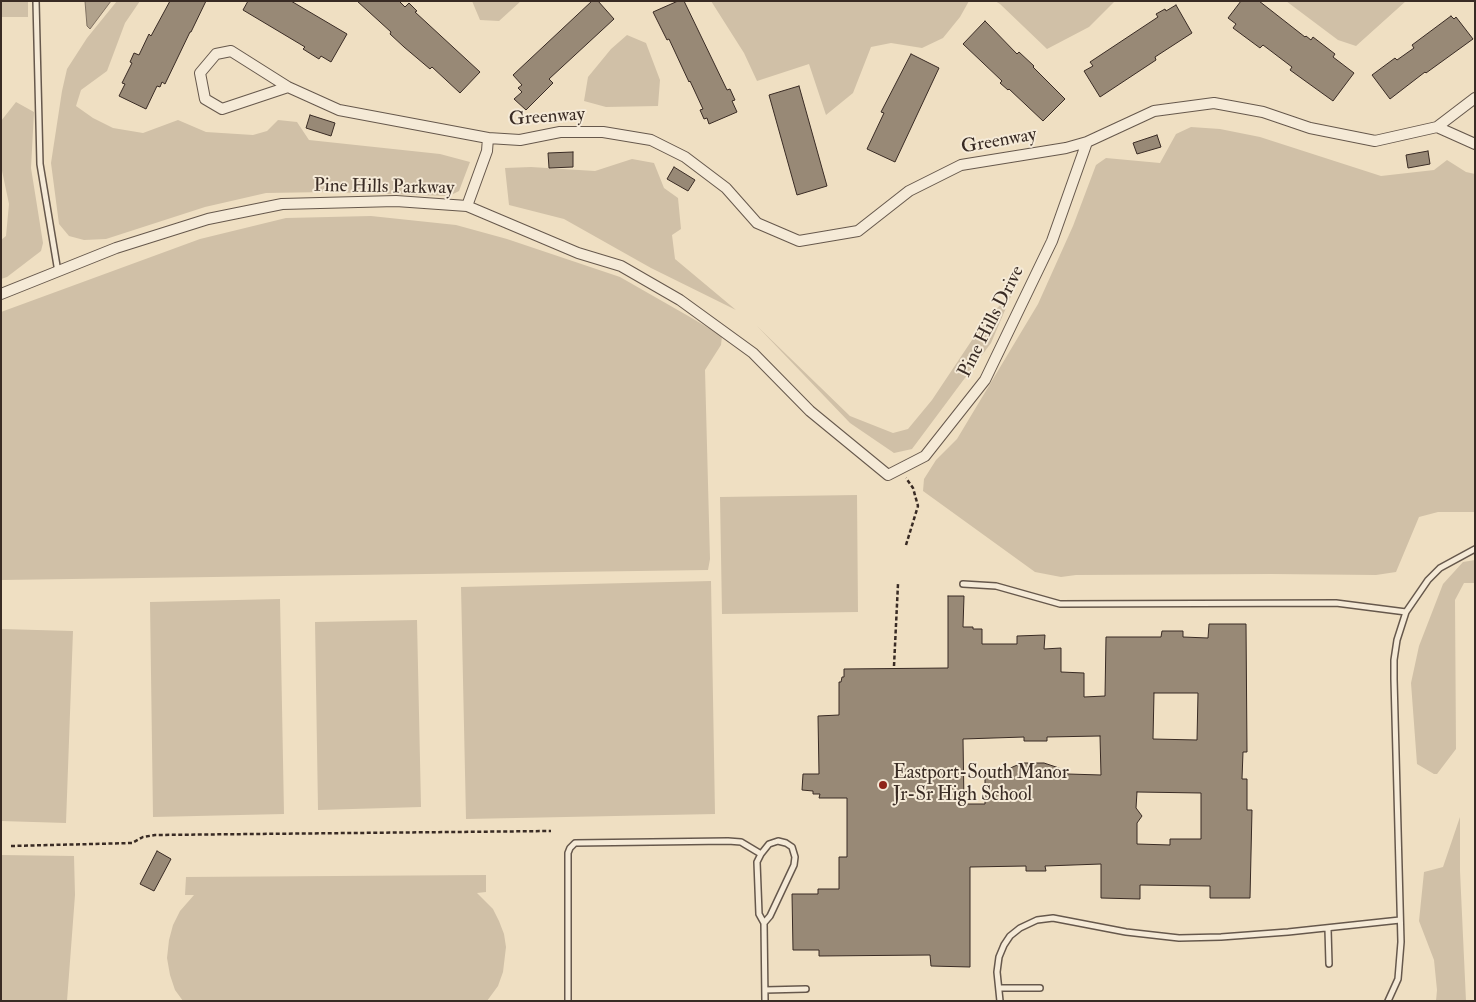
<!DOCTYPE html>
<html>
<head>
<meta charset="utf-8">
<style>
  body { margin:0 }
  #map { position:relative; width:1476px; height:1002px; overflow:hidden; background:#efdfc2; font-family:"IM FELL Double Pica",serif }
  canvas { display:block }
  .frame { position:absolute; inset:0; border:2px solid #392b24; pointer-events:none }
</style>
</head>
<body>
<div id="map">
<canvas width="1476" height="1002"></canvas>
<div class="frame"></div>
</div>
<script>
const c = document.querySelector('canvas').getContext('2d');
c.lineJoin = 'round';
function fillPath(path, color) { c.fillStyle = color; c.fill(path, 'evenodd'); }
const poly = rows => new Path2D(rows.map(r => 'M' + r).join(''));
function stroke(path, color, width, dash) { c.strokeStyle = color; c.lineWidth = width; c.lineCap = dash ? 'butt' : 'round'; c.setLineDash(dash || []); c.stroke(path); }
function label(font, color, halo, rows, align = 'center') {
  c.font = font + ' "IM FELL Double Pica",serif'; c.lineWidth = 4; c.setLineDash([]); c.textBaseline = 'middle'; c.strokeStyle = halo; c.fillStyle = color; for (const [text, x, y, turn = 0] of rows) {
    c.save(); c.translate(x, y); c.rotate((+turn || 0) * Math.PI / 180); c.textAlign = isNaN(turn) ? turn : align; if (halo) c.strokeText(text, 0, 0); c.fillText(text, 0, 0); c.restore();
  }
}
fillPath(poly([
  [1,1,28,1,28,17,1,17],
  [117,1,140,1,125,23,107,71,81,90,76,106,93,118,113,128,143,133,178,120,206,132,253,135,267,131,278,120,297,122,309,140,440,154,470,162,459,191,449,196,327,192,266,193,205,207,106,239,84,240,69,236,59,224,51,163,62,91,67,69,87,38],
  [472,1,521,1,499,21,480,20],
  [711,1,969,1,960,17,943,38,922,48,891,43,871,47,853,93,826,115,809,64,757,81,744,53],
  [995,1,1115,1,1089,27,1047,49,1000,4],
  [1286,1,1406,1,1356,46,1338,40],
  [627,35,646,43,660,80,658,106,606,107,584,101,588,77,611,49],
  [16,102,34,112,31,168,43,243,41,251,7,277,1,279,1,240,6,236,9,204,1,166,1,121],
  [1191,127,1220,129,1260,137,1381,176,1434,170,1447,160,1466,172,1475,174,1475,512,1438,512,1419,517,1396,572,1376,575,1271,574,1076,575,1061,577,1035,572,923,491,924,479,936,460,957,439,1038,304,1073,226,1096,165,1106,158,1160,163,1176,134],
  [632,159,654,163,664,188,678,198,681,229,672,235,675,259,736,310,651,268,564,219,509,205,505,168,531,167,595,171],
  [371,216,456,225,507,239,620,277,690,317,722,336,721,345,705,370,710,559,708,570,1,580,1,312,200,239,286,218],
  [1014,289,991,343,912,449,894,453,850,423,757,326,850,416,893,433,908,429,932,400,980,328],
  [857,495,858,612,722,614,720,497],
  [1475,560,1475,583,1464,583,1455,600,1456,749,1437,774,1434,774,1417,764,1411,683,1419,646,1443,584,1463,562],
  [711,581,715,814,466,819,461,587],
  [280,599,284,814,153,817,150,602],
  [417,620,421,807,318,810,315,622],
  [1,629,73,631,66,823,1,821],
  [1460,817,1460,871,1466,1001,1436,1001,1437,990,1434,960,1419,921,1424,872,1443,867],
  [1,855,74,856,75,895,67,1001,1,1001],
  [486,875,486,892,477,893,493,909,499,921,504,934,506,947,503,972,498,986,487,1001,183,1001,175,990,170,975,167,958,169,940,173,925,180,911,194,895,185,895,186,877]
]), '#d0c0a7');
const water = poly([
  [85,1,111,1,90,29,87,26,85,1]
]);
fillPath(water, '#b1a28c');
stroke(water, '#817262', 1);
const building = poly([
  [170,1,206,1,191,32,190,32,165,84,162,82,160,87,157,86,146,109,119,96,125,84,122,83,132,63,130,62,134,53,139,55,149,34,151,36,170,1],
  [248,1,291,1,347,34,331,62,321,56,319,59,303,49,305,47,243,10,248,1],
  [357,1,399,1,405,7,409,3,417,11,415,12,480,72,460,93,432,67,430,69,404,47,390,34,391,32,357,1],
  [592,1,598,1,614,19,549,79,553,83,526,110,514,99,522,92,518,88,522,85,513,75,592,1],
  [678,1,684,1,727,90,730,89,735,100,732,101,737,112,709,124,707,118,704,119,700,110,703,109,690,81,689,82,669,39,667,40,653,12,678,1],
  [1241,1,1259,1,1305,37,1306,36,1311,40,1313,37,1335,54,1333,57,1354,73,1333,101,1290,70,1292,67,1263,45,1260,48,1233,28,1236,24,1228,18,1241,1],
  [1176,5,1192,33,1155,57,1156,60,1100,97,1084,71,1093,66,1090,62,1158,17,1156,14,1165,9,1166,11,1176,5],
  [1451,16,1454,19,1456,17,1473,39,1426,73,1425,72,1390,99,1372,75,1395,58,1397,60,1414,48,1412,45,1451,16],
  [985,21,1017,54,1019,52,1034,66,1033,67,1065,99,1043,121,1009,89,1008,90,1000,83,1002,81,963,44,985,21],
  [911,54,939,68,895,162,867,149,884,113,881,112,911,54],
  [799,86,827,186,797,195,769,95,799,86],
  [310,115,335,123,331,136,306,128,310,115],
  [1157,135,1161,147,1137,154,1133,143,1157,135],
  [1428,151,1430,164,1408,168,1406,155,1428,151],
  [573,152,573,167,549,168,548,153,573,152],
  [674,167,695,180,688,191,667,179,674,167],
  [948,596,964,596,963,627,973,627,973,629,982,629,982,644,1017,644,1017,636,1045,635,1044,649,1061,648,1061,672,1084,673,1084,697,1105,696,1106,637,1161,637,1162,631,1183,631,1183,637,1208,638,1209,624,1246,624,1247,752,1243,752,1242,779,1247,779,1247,810,1252,810,1250,898,1210,898,1210,886,1140,885,1140,899,1101,898,1101,864,1045,866,1046,871,1026,871,1026,866,970,867,970,967,931,966,930,955,819,956,819,950,793,950,792,894,818,894,818,889,839,889,839,857,847,857,847,798,819,798,820,794,813,794,813,791,802,790,803,774,819,774,818,716,839,715,839,682,841,682,842,677,844,677,844,669,948,668,948,596],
  [1154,693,1198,693,1197,740,1153,739,1154,693],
  [1100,736,1101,775,1068,774,1059,768,1044,763,1022,763,1008,769,1000,775,985,775,985,804,964,804,963,739,1024,737,1024,741,1047,741,1047,737,1100,736],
  [1137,792,1201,793,1201,839,1170,839,1170,845,1137,844,1137,823,1142,816,1136,808,1137,792],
  [157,851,171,859,154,891,140,884,157,851]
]);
fillPath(building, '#988976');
stroke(building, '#392b24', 1);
const lane = poly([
  [36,1,40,164,58,272],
  [963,584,996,586,1060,604,1336,603,1406,612],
  [764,923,770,916,794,865,795,857,792,847,786,843,778,841,769,844,761,854,757,862,759,914,764,923,765,1001],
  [1328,929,1329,964],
  [1000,988,1040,988],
  [765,990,806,989],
  [568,1001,568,853,570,848,575,843,728,841,741,842,761,854],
  [1000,1001,997,972,999,957,1004,945,1010,936,1020,928,1037,920,1053,918,1126,932,1179,938,1221,937,1288,932,1400,920],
  [1388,1001,1398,979,1401,942,1394,679,1394,660,1397,640,1406,612,1428,580,1440,568,1475,549]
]);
const street = poly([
  [288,87,222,109,205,99,200,73,216,54,231,51,288,87,339,110,488,138,487,151,467,206],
  [1437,127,1475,144],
  [488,138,520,140,560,132,603,132,651,140,685,157,726,188,757,223,799,241,858,231,909,191,961,165,1066,148,1087,142,1154,111,1214,103,1263,112,1310,128,1375,141,1437,127,1475,98],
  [1,294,116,248,208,219,282,204,396,201,467,206,578,253,621,266,680,300,753,353,810,411,888,475,925,456,985,380,1052,241,1087,142]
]);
stroke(lane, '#66584c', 8);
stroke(street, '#66584c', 12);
stroke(poly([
  [906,545,918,506,913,488,906,478],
  [894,666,898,584],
  [11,846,132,843,143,837,155,835,551,831]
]), '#392b24', 2.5, [4, 2.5]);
stroke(lane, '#f5ead7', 5);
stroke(street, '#f5ead7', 10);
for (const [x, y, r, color] of [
  [883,785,5,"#8f2418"]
]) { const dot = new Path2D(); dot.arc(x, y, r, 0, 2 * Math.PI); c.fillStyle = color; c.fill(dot); stroke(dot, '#f5ead7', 2); }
label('19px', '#392b24', '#f5ead7', [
  ["Greenway",547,118,-4],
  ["Greenway",999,142,-10],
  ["Pine Hills Parkway",384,188,1],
  ["Pine Hills Drive",992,322,-63]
]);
label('19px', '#392b24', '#f5ead7', [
  ["Eastport-South Manor",893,774],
  ["Jr-Sr High School",893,796]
], 'left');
</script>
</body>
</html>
